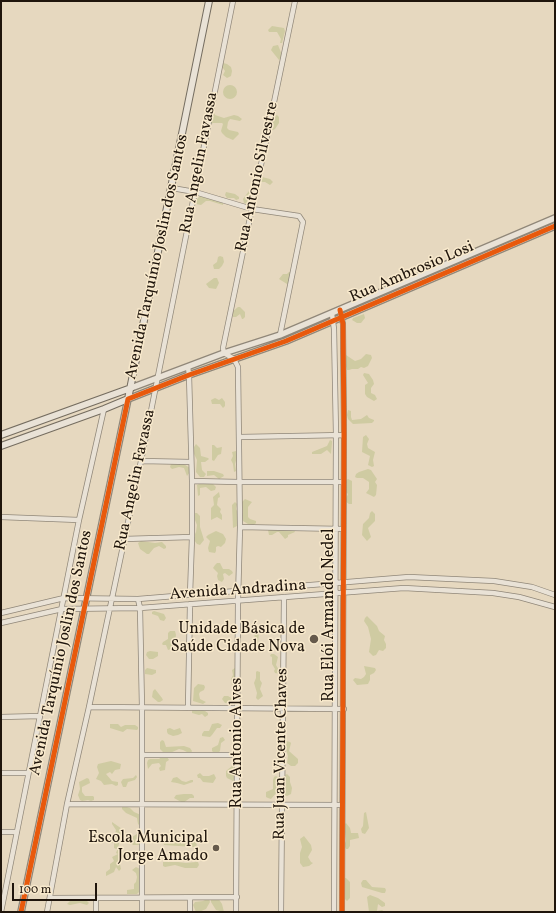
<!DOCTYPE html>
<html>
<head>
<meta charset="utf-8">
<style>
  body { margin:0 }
  #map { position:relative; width:556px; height:913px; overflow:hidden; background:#e6d8bf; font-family:Vollkorn,serif }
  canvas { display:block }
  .frame { position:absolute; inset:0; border:2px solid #1f150c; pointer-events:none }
  .scale { position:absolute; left:12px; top:883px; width:85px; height:18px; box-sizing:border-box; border:2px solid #1f150c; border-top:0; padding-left:5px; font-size:12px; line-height:14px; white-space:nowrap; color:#1f150c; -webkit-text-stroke:3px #f8e9cc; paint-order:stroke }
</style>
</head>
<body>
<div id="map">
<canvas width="556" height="913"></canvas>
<div class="frame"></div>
<div class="scale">100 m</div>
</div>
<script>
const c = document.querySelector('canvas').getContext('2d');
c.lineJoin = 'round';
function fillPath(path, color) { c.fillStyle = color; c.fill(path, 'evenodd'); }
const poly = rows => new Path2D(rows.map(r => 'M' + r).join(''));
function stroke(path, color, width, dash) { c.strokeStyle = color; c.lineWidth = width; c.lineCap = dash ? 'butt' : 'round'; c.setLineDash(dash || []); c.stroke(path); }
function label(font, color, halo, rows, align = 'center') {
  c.font = font + ' Vollkorn,serif'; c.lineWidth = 3; c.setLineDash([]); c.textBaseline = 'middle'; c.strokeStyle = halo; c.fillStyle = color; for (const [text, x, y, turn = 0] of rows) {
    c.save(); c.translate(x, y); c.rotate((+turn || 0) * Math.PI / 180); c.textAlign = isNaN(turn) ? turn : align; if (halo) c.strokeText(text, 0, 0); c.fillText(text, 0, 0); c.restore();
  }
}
fillPath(poly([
  [272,26,284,28,285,31,282,43,280,43,281,39,277,32,269,32,268,30],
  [278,45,282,55,281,58,279,60,271,50,273,46],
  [223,63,227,64,231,67,232,71,231,76,227,78,223,75,225,71,221,65],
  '223 92a7 7 0 1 1 14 0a7 7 0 1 1-14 0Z',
  [213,110,215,115,224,118,234,115,238,116,242,119,240,121,230,119,228,122,227,128,229,130,238,132,239,134,233,140,226,137,222,133,221,131,223,124,222,123,213,123,207,126],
  [277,115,279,117,279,123,275,129,273,130,271,129,271,120,274,116],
  [262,177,270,179,273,182,270,185,265,182,260,182,260,178],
  [249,191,251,191,252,197,250,199,250,203,247,204,244,203,243,199],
  [226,192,235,194,239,197,239,199,236,200,234,198,227,198,225,195],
  [200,196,223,201,223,205,210,201,206,201,201,205,196,204,196,200],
  [220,256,223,257,224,262,222,266,219,269,214,269,213,265,217,262,218,257],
  [289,272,291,272,290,283,287,284,279,279,283,274,287,274],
  [214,278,217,278,219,283,216,289,209,288,206,284],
  [238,307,240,307,245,312,245,317,243,319,242,319,240,314,236,317,233,317,233,311],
  [364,314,365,318,361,323,357,323,352,320,353,318],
  [366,354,371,355,372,358,368,366,364,368,361,367,358,369,352,369,349,370,347,370,343,356,346,355,355,361,361,359],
  [364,373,369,374,373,380,374,384,371,388,371,393,375,395,377,399,374,401,367,397,365,394,365,385,368,383,363,375],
  [215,398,219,400,222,398,225,402,225,406,223,408,220,404,212,404,211,400],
  [348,410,351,411,351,417,352,420,361,419,367,415,369,418,374,420,374,421,372,423,353,424,348,419,347,415],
  [366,435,369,439,367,444,368,448,375,452,373,460,374,466,372,467,368,465,370,456,362,452,363,437],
  [330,440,332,441,332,443,331,454,327,450,321,454,312,454,312,452,327,446],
  [196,444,200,448,201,456,208,458,209,459,205,462,201,462,202,470,206,474,204,477,200,477,196,472,197,460,193,452,194,447],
  [212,445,214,445,217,448,222,447,221,454,218,455,214,461,212,460],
  [236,451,238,454,235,464,236,471,234,472,233,464,231,460,233,456,232,452],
  [182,463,190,468,190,472,187,476,184,468,179,467,172,469,170,467,171,464],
  [368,469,371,470,377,479,375,482,377,485,376,495,374,497,366,493,369,489,369,482,363,478,357,478,355,477,356,474,359,472],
  [207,471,214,471,223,474,224,476,219,479,214,475,207,476],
  [348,479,352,481,352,504,349,504,345,501,348,494,345,491,345,481],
  [201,483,213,484,216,487,215,490,211,491,206,487,200,488,200,495,198,496,197,485],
  [219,492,220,497,218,498,217,505,221,509,220,512,222,515,222,520,217,517,211,520,211,508,214,505,213,497],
  [245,499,252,502,248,507,248,517,250,519,256,521,256,523,254,525,248,524,243,521,242,516,243,510,242,502],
  [235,502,237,504,236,509,239,515,237,526,233,528,232,505],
  [372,511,375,514,375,521,368,528,371,537,367,541,362,535,363,524,369,518,370,513],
  [194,513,197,513,200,516,200,527,204,540,200,545,197,544,194,540,194,536,196,532,197,525,193,515],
  [268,530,294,530,295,532,288,535,288,537,285,539,279,532,277,532,272,535,269,535],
  [216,531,223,534,226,539,225,543,221,547,218,546,216,547,216,551,215,553,209,552,208,548,210,541,206,537,208,535],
  [141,541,155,543,162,542,166,546,166,548,164,549,159,546,154,548,149,554,147,554,140,549,138,543],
  [217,563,220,563,223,569,229,569,232,571,233,573,229,576,225,573,223,574,224,579,222,582,218,580,217,576,218,573,213,568,215,565],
  [154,611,164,614,166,618,164,621,160,620,158,616,152,614,152,612],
  [367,616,377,626,379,631,385,636,384,640,386,644,386,648,383,651,379,650,376,655,373,656,369,652,371,639,368,627,364,621,365,618],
  [254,630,259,632,258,643,260,645,263,643,264,646,264,648,260,652,255,640],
  [170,631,175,631,176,635,175,642,171,649,168,650,166,645,163,645,162,644,163,642,168,639,168,633],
  [150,651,158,652,158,656,153,659,149,659,146,655,147,652],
  [271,654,274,654,278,657,276,665,280,672,280,674,275,673,274,671,275,669,272,664,272,657,270,656],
  [364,666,375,668,376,670,374,673,370,675,370,680,368,684,357,685,353,680,355,678,361,679,364,677,366,674],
  [147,668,156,670,156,673,152,675,145,674,145,670],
  [235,668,236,668,238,672,235,677,236,679,237,693,233,692,231,679,233,675,232,670],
  [257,671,260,672,260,680,262,683,260,689,263,696,258,700,256,698,257,693,254,683,256,678,256,672],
  [198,684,204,685,205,687,204,690,200,692,199,694,200,699,206,702,203,704,193,701,194,688],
  [155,689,162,698,163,700,160,702,158,702,152,697,153,691],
  [224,696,228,696,233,699,234,702,225,703,222,699],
  [202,709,208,713,208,715,205,717,202,714,199,715,192,713,192,710],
  [218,723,222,725,220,728,217,728,212,735,210,737,202,736,202,734,204,731,209,731,212,724],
  [110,724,118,724,121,727,125,725,135,725,138,727,138,729,137,730,127,729,123,732,110,728],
  [170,728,174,730,180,728,182,733,178,735,173,736,168,734,167,732,167,729],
  [223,737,225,740,221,743,220,751,218,753,214,753,212,751,212,748,218,745,220,738],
  [162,740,164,741,166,747,184,746,190,748,192,751,191,753,189,753,183,750,179,749,170,753,163,752,160,749,160,742],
  [286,741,290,742,291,743,289,751,298,759,298,763,295,766,291,766,287,763,288,756,285,746],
  [163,756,167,757,169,760,166,762,165,770,160,771,159,768,161,766,159,763,152,764,148,769,147,763,148,760,150,759,159,759],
  [111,761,121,764,120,769,115,770,112,774,110,772,106,774,112,781,118,782,118,785,116,786,112,784,104,785,101,781,96,779,99,773,97,767,98,764],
  [232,766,235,769,234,779,233,781,227,778,226,776,226,771],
  [200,773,203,776,209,776,214,774,216,778,213,783,203,782,200,778,198,778,197,775],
  [287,774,290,777,290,782,292,788,291,794,287,796,283,794,283,776],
  [136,775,137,777,135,780,128,782,126,787,123,787,121,782,123,779,133,778],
  [276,776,280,779,280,785,277,788,277,792,271,799,268,798,266,797,266,792,273,789,273,780,274,777],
  [177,777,182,781,186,782,191,780,193,780,193,782,184,785,177,783,171,782,173,778],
  [87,778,89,779,90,783,82,787,82,792,85,796,93,796,94,797,94,800,91,801,88,800,82,801,80,800,78,795,80,789,79,782],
  [184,794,192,794,194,796,194,798,190,798,183,803,174,798,176,795],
  [124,806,130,808,134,812,141,815,140,826,138,824,137,818,126,813,122,809,122,807],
  [366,812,369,828,365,834,362,833,361,829,363,826,364,813],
  [112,822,125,831,125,833,120,835,119,844,118,848,116,849,114,848,114,843,110,843,109,839,114,837,116,830,112,824],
  [346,823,350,828,351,833,358,833,359,838,350,840,350,846,348,849,346,849,344,845,346,841,344,825],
  [138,831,140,833,140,837,135,840,141,843,141,845,133,845,132,844,132,837,137,834],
  [304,836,311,845,312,850,308,857,311,862,313,863,309,866,303,867,300,863,300,853,302,847,300,839],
  [167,838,182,842,193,841,196,843,197,845,194,847,164,845,163,841],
  [118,848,122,848,122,850,123,857,119,860,121,869,119,871,116,867,114,872,106,876,106,872,110,869,110,864,114,861,112,857,118,854,116,853],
  [163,862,178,862,186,863,196,862,198,862,199,865,197,868,185,868,175,865,165,867,163,866],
  [136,867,140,869,141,870,140,891,137,894,127,894,127,890,134,889,134,884,136,882,137,877,136,873,132,870],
  [344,878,346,878,350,882,350,898,347,901,344,898],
  [363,880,366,880,372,887,385,888,386,890,385,893,382,893,362,887,361,883],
  [370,895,378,898,385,903,385,906,382,907,378,904,377,911,382,910,385,912,369,912,367,897],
  [218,898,222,904,224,912,216,910,211,902,211,899],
  [85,899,89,903,87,905,80,903,70,905,67,904,71,900],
  [207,899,209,899,210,902,206,909,199,912,196,912,193,905,195,902,203,901]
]), '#cfcba2');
const minor = poly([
  [172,188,195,192,252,209,299,216,303,222,280,335],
  [340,310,343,324,344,435,342,912],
  [332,314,334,329,336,435,334,912],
  [188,367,189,375,192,481,192,537,190,595],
  [240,437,344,435],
  [141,461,191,462],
  [192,481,239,482,344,482],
  [1,517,79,520],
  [240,527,343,529],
  [124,539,192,537],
  [138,599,140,608,142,708,142,912],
  [1,613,64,598,138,599,409,577,494,581,532,587,555,595],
  [1,623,62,609,140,608,404,588,493,593,519,597,555,607],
  [89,707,344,709],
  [188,708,190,604],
  [1,717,40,716],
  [143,755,238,755],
  [1,773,28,773],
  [67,804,342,805],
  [1,832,17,832],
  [50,898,237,897],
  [96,899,96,912],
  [1,912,79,520,104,409],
  [47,912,67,804,89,707,141,461,233,1],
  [190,912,190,898],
  [236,912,238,600,240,527,238,367,234,359,224,353,223,348,295,1],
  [281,912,284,597]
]);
const tertiary = poly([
  [131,388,224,353,280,335,555,218],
  [21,912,128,399,189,375,286,341,555,226]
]);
const secondary = poly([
  [1,435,131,388],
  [1,446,104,409,128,399,209,1]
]);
stroke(minor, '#908779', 6);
stroke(tertiary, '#908779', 8);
stroke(secondary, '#756d60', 8);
stroke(minor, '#e9e2d6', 4.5);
stroke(tertiary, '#e9e2d6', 5.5);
stroke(secondary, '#e9e2d6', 6);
stroke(poly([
  [340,310,343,324,344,435,342,912],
  [21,912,128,399,189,375,286,341,555,226]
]), '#e8590c', 5);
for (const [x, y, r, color] of [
  [314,639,5,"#65594b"],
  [216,848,4,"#65594b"]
]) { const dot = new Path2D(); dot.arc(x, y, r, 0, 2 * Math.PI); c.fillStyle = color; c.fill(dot); stroke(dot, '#f8e9cc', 1.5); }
label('16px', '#1f150c', '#f8e9cc', [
  ["Rua Angelin Favassa",200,163,-79],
  ["Rua Antonio Silvestre",258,177,-78],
  ["Avenida Tarquínio Joslin dos Santos",158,257,-78],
  ["Rua Ambrosio Losi",412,273,-23],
  ["Rua Angelin Favassa",136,480,-78],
  ["Avenida Andradina",238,591,-4],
  ["Rua Elói Armando Nedel",330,615,-90],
  ["Avenida Tarquínio Joslin dos Santos",62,653,-78],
  ["Rua Antonio Alves",238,743,-90],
  ["Rua Juan Vicente Chaves",282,754,-89]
]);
label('16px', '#1f150c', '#f8e9cc', [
  ["Unidade Básica de",305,630],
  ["Saúde Cidade Nova",305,648],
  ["Escola Municipal",208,839],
  ["Jorge Amado",208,857]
], 'right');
</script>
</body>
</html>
